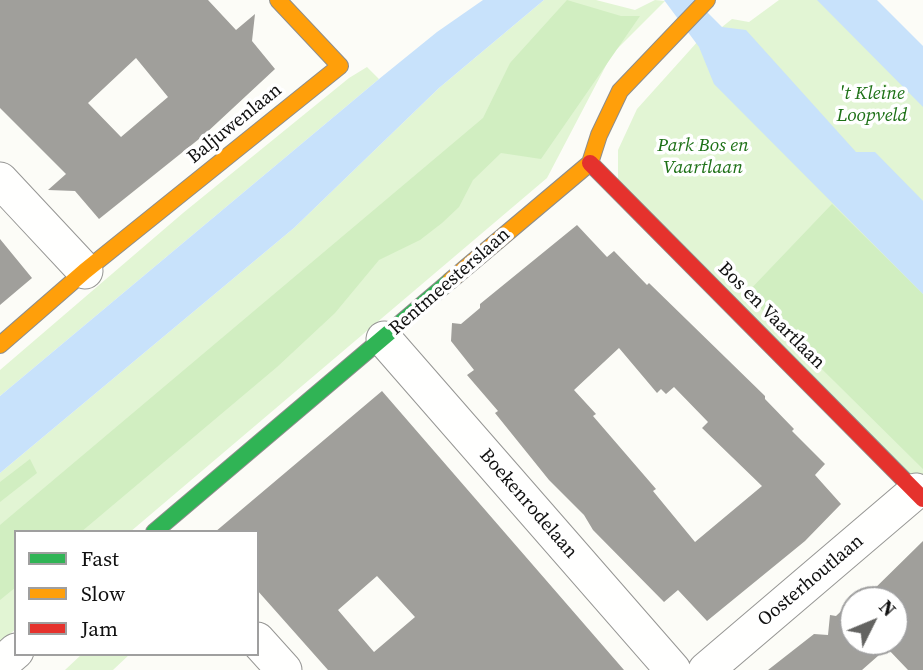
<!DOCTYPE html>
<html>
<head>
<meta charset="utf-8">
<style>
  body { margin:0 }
  #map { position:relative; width:923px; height:670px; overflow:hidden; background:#fcfcf7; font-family:"Source Serif 4",serif }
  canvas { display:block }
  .legend { position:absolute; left:14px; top:530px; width:245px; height:126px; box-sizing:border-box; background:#fff; border:2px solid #9f9f9f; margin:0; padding:9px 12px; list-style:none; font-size:21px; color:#101010 }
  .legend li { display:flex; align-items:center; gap:14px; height:35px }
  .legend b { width:35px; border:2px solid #9f9f9f }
  .north { position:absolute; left:839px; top:586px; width:70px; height:70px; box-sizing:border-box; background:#fff; border:2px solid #9f9f9f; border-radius:50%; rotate:47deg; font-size:19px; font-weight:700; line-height:28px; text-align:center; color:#101010 }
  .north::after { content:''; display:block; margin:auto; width:24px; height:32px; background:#636361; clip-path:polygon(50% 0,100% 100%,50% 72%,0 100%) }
</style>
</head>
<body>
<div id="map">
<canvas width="923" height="670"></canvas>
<ul class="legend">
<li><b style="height:9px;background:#30b455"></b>Fast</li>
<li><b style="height:9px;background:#ff9f0a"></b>Slow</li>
<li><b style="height:9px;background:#e5322d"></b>Jam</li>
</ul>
<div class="north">N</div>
</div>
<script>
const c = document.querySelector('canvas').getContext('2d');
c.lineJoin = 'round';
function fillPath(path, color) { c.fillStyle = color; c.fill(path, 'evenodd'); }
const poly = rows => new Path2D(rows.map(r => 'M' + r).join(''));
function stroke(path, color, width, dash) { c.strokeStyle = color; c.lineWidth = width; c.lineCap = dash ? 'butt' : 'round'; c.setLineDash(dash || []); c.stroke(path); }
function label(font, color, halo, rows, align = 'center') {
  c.font = font + ' "Source Serif 4",serif'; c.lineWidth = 7; c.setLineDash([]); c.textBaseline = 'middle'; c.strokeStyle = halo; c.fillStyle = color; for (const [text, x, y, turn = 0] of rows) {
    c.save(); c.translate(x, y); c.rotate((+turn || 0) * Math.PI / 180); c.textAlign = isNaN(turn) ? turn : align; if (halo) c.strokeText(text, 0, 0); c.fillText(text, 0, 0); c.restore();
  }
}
fillPath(poly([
  [544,0,596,0,635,10,655,0,665,1,612,54,547,178,130,532,16,532,16,629,0,642,0,473,294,228,439,88],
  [779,0,836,0,923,89,923,226,722,27,732,19,749,22],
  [699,40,923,273,923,491,618,185,618,150,637,109],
  [367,67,379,79,0,396,0,370,183,213,349,78],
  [82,654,130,654,113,670,65,670]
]), '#e2f5d4');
fillPath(poly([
  [567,0,621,16,640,16,541,159,501,153,473,180,459,207,442,223,420,240,379,260,335,313,277,367,81,532,16,532,16,587,0,600,0,525,483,118,510,63],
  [832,204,923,294,923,469,746,294],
  [30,459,37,473,0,502,0,482]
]), '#d1eec1');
fillPath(poly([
  [483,0,544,0,439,88,294,228,0,473,0,396,379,79,437,32],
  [664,0,695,0,722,27,746,30,856,152,875,152,923,201,923,294,714,84,699,47],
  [817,0,877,0,923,46,923,107]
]), '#c8e2fb');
fillPath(poly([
  [0,0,208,0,236,30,255,14,252,41,275,69,204,135,99,219,75,191,48,190,66,174,0,108],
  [136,58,168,97,121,137,88,103],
  [577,225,607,257,614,251,647,285,649,283,765,396,765,399,794,429,792,431,825,464,815,475,841,504,805,541,707,621,678,590,664,602,593,530,584,515,549,480,495,413,498,411,467,375,474,370,451,341,452,323,461,324,480,308,480,304],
  [619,348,657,393,661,389,666,394,674,387,708,422,702,428,762,486,695,542,653,491,656,489,593,416,596,414,574,390],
  [0,239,32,278,0,305],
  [382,391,473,496,624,670,328,670,257,590,257,532,215,532],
  [377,576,415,617,374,652,338,610],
  [923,541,923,670,908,670,887,648,862,670,768,670,814,634,828,635,830,615,836,616,853,600,853,642,895,642,895,600,863,600]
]), '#a09f9b');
const street = poly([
  [0,180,85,271],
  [384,339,673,670],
  [257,640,284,670],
  [0,665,16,651],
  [706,670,916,491]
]);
const fast = poly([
  [154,532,450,281]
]);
const slow = poly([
  [450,281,590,163,599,135,620,91,707,0],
  [0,345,85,271,340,66,278,0]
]);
const jam = poly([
  [590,163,923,499]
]);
stroke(street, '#969694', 37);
stroke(fast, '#8d8d8b', 18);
stroke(slow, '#8d8d8b', 18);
stroke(jam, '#8d8d8b', 18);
stroke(street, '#fffffe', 35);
stroke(fast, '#30b455', 16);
stroke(slow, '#ff9f0a', 16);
stroke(jam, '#e5322d', 16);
label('italic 19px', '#1e7117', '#fff', [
  ["'t Kleine",872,94],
  ["Loopveld",872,116],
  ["Park Bos en",703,146],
  ["Vaartlaan",703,168]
]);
label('19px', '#101010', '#fff', [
  ["Baljuwenlaan",235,124,-39],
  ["Rentmeesterslaan",450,282,-41],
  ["Bos en Vaartlaan",771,316,45],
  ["Boekenrodelaan",528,504,49],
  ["Oosterhoutlaan",811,581,-40]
]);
</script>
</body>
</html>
